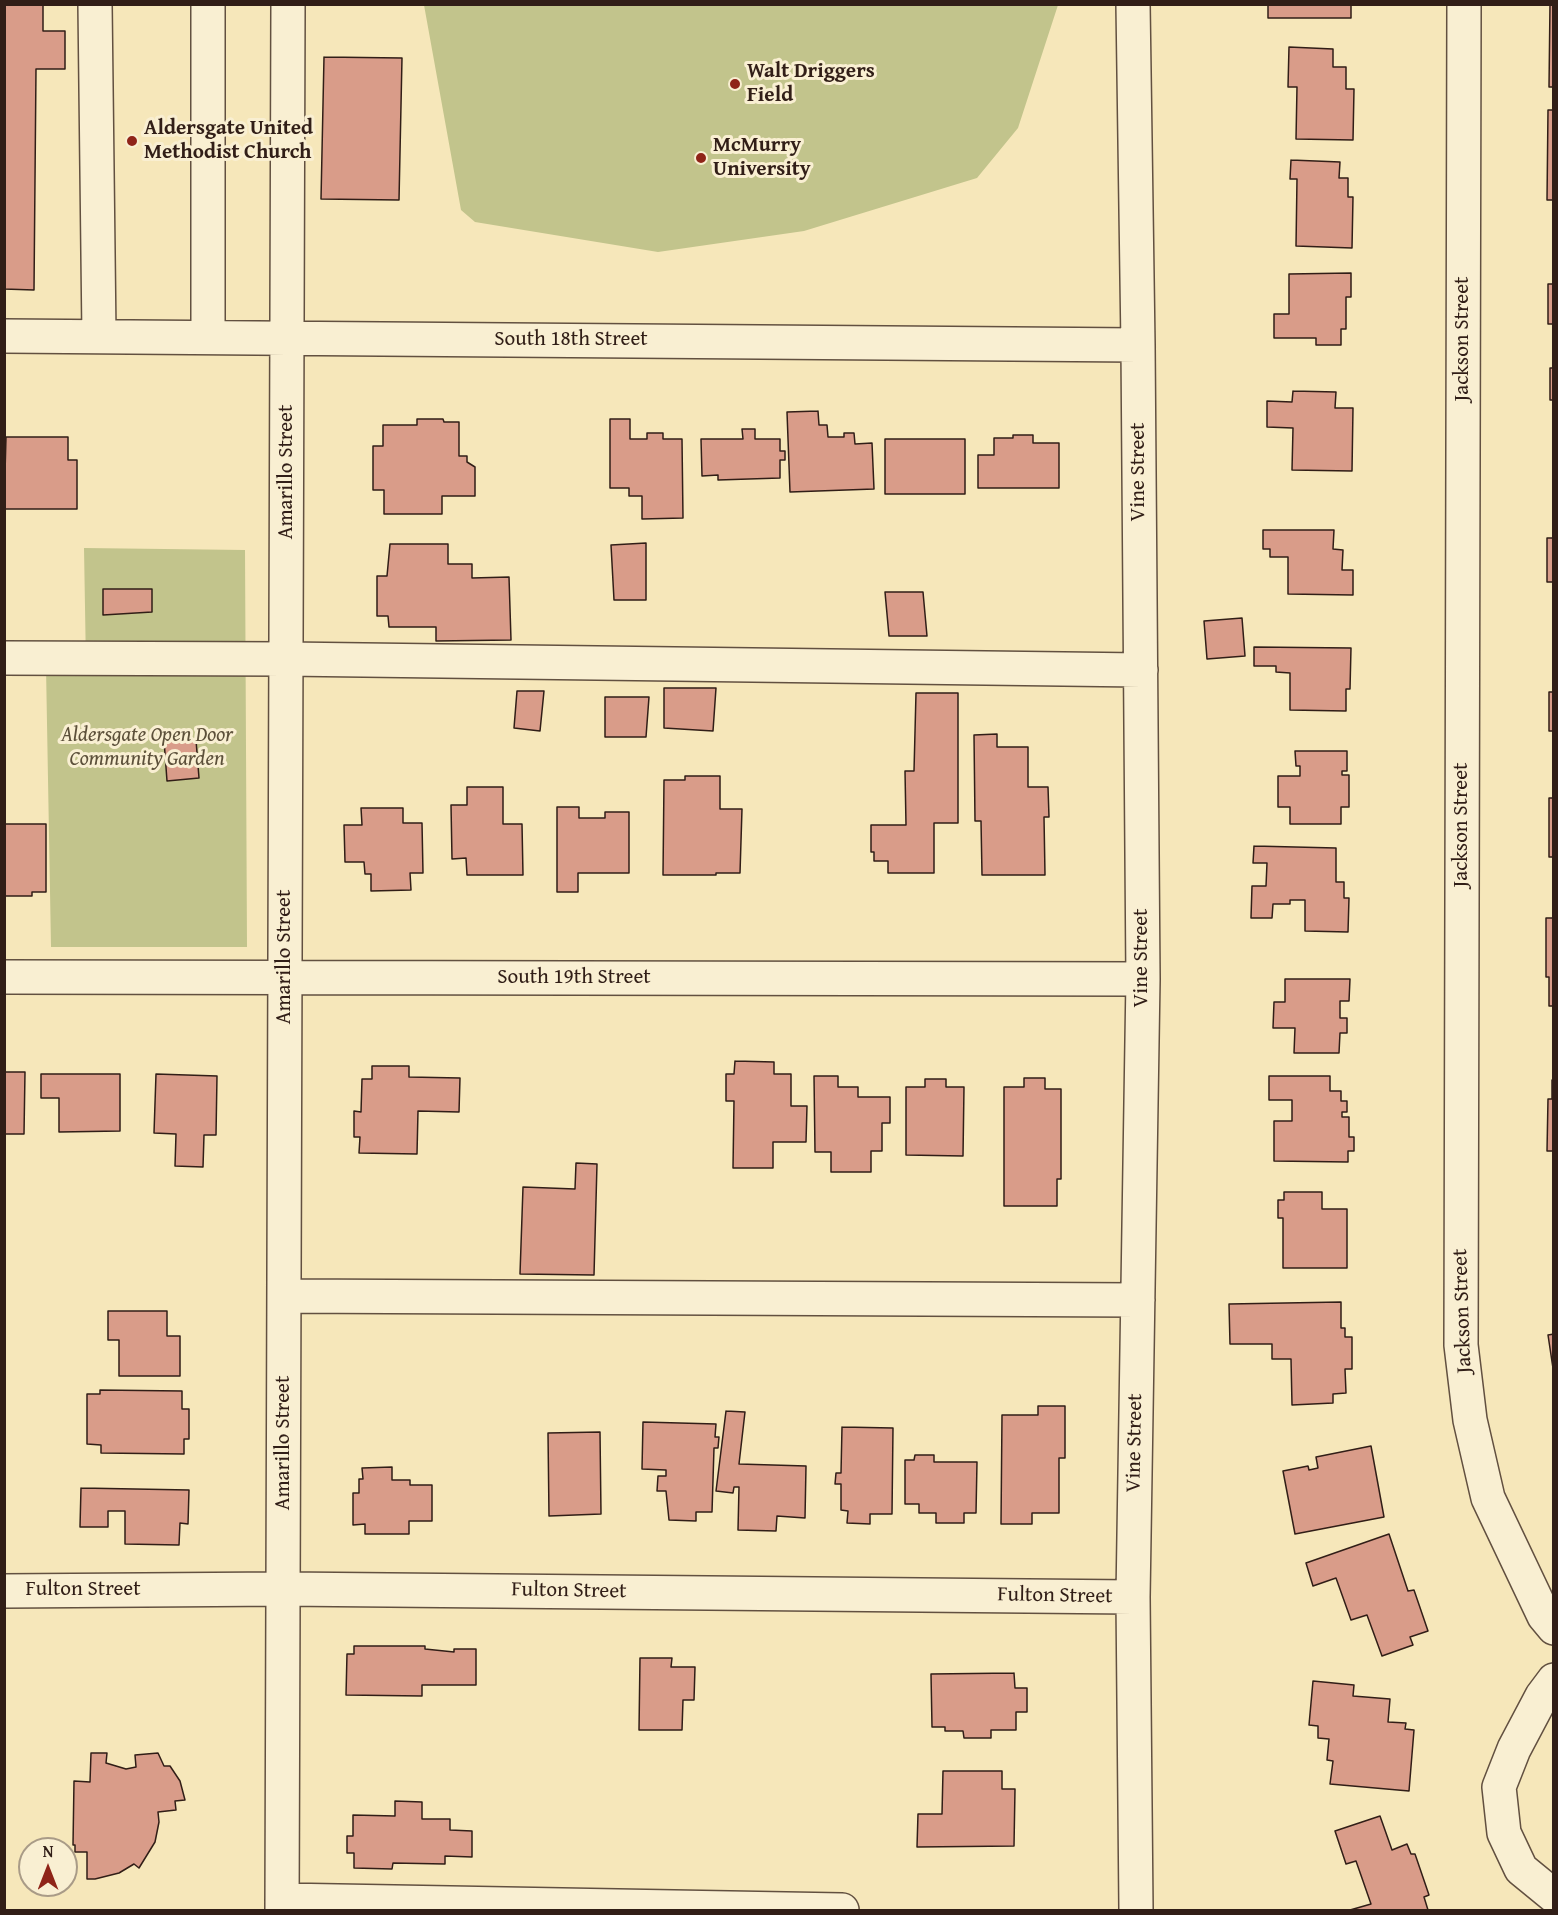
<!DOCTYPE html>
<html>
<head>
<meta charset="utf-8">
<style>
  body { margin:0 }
  #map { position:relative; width:1558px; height:1915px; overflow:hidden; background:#f6e7ba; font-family:"Gentium Book Plus",serif }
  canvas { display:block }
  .frame { position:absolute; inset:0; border:6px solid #311e17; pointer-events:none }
  .north { position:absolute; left:18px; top:1837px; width:60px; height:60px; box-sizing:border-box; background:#f9efd2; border:2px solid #a99b87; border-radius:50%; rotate:0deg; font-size:16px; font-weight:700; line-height:24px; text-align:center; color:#311e17 }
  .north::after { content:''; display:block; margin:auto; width:21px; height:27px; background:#8f2418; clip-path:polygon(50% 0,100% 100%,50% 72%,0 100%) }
</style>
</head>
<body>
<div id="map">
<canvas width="1558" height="1915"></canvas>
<div class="frame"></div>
<div class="north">N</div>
</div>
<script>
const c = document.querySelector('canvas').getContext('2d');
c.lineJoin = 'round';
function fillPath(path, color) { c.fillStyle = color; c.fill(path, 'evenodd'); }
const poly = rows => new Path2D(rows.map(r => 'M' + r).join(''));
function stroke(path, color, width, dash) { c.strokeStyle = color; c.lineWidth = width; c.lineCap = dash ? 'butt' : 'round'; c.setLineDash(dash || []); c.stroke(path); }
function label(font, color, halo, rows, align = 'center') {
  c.font = font + ' "Gentium Book Plus",serif'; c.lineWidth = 6; c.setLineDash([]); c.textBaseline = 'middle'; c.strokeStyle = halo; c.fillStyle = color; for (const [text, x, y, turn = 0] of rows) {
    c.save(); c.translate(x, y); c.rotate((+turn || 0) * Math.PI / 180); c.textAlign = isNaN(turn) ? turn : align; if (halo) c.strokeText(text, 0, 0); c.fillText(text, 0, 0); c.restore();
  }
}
fillPath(poly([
  [424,5,424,4,1058,5,1018,128,977,178,804,231,658,252,475,222,461,210],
  [84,548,245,550,247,947,51,947,46,667,86,666]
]), '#c2c48c');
const building = poly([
  [4,4,43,4,43,31,65,31,65,69,36,69,34,290,4,289,4,4],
  [1268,4,1351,4,1351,18,1268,18,1268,4],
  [1550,4,1554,4,1554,87,1549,87,1550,4],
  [1289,47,1333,49,1333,67,1346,67,1346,89,1354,89,1353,140,1296,139,1297,87,1288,87,1289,47],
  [324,57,402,58,399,200,321,199,324,57],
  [1548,110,1554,110,1554,200,1547,200,1548,110],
  [1291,160,1340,162,1339,178,1348,178,1348,197,1353,197,1352,248,1296,246,1297,179,1290,179,1291,160],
  [1351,273,1351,297,1346,297,1346,329,1341,329,1341,345,1316,345,1316,338,1274,338,1274,314,1289,314,1289,274,1351,273],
  [1548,284,1554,284,1554,324,1548,324,1548,284],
  [1550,368,1554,368,1554,400,1550,400,1550,368],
  [1293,391,1336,392,1335,408,1353,408,1352,471,1292,470,1293,428,1267,427,1267,401,1292,402,1293,391],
  [818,411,819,425,827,425,828,437,844,437,844,433,854,433,855,444,872,443,874,489,790,492,787,412,818,411],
  [417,419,443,419,444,422,459,422,459,456,467,456,467,462,475,467,475,496,442,496,442,514,384,514,384,490,373,490,373,446,383,446,383,425,417,425,417,419],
  [610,419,630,419,630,439,647,439,647,433,663,433,663,439,682,439,683,518,642,519,642,496,629,496,629,488,610,488,610,419],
  [742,429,755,429,755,439,780,439,780,451,785,451,785,460,780,460,780,478,718,480,718,475,702,476,701,439,743,439,742,429],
  [1013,435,1033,435,1033,443,1059,443,1059,488,978,488,978,455,994,455,994,438,1013,438,1013,435],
  [6,437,68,437,68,460,77,460,77,509,4,509,6,437],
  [885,439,965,439,965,494,885,494,885,439],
  [1263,530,1334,530,1333,549,1343,550,1342,570,1353,570,1353,595,1288,594,1288,557,1270,557,1270,549,1263,549,1263,530],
  [1547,538,1554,538,1554,582,1547,582,1547,538],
  [646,543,646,600,614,600,611,545,646,543],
  [390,544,448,544,448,564,472,564,472,578,509,577,511,640,436,641,436,627,389,627,388,616,377,616,377,576,387,576,390,544],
  [103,589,152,589,152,612,103,615,103,589],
  [885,592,923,592,927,636,889,636,885,592],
  [1242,618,1245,656,1207,659,1204,621,1242,618],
  [1254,647,1351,648,1350,689,1346,689,1346,711,1290,710,1290,673,1276,672,1276,666,1254,666,1254,647],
  [664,688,716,688,713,731,664,728,664,688],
  [517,691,544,691,540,731,514,728,517,691],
  [1549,692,1554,692,1554,731,1549,731,1549,692],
  [916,693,958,693,958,823,934,823,934,873,888,873,888,861,874,861,874,852,871,852,871,825,906,825,905,771,914,771,916,693],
  [605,697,649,697,646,737,605,737,605,697],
  [997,734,997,747,1028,747,1028,787,1048,787,1049,817,1044,817,1045,875,982,875,981,821,975,821,974,735,997,734],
  [164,740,196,740,199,778,167,781,164,740],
  [1295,751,1347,751,1347,771,1342,771,1342,775,1349,775,1349,807,1341,807,1341,824,1290,824,1290,807,1278,807,1278,776,1300,776,1300,766,1296,766,1295,751],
  [685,776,720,776,720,809,742,809,740,873,716,873,716,875,663,875,664,780,685,780,685,776],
  [467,787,503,787,503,824,522,824,523,875,467,875,466,858,452,859,451,805,467,805,467,787],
  [1549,798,1554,798,1554,857,1549,857,1549,798],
  [557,807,579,807,579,818,605,818,605,812,629,812,629,873,578,873,578,892,557,892,557,807],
  [361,808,403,808,403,823,422,823,423,873,410,873,411,890,371,891,371,874,365,874,364,862,345,862,344,825,362,825,361,808],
  [4,824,46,824,46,892,32,892,32,896,4,896,4,824],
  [1254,846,1336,848,1336,882,1344,882,1344,898,1349,898,1348,932,1305,931,1305,900,1290,900,1290,904,1273,904,1272,918,1251,918,1252,886,1266,886,1267,863,1253,863,1254,846],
  [1553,895,1554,1006,1549,1006,1549,977,1546,977,1546,918,1553,918,1553,895],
  [1285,979,1350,979,1349,1001,1340,1001,1340,1018,1347,1018,1347,1033,1340,1033,1339,1053,1294,1053,1295,1028,1273,1028,1274,1002,1285,1002,1285,979],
  [735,1061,774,1062,774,1074,791,1074,791,1106,807,1106,806,1142,773,1142,773,1168,733,1168,734,1101,726,1101,726,1074,734,1074,735,1061],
  [372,1066,409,1066,409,1077,460,1078,459,1112,418,1111,417,1154,359,1153,360,1137,354,1137,354,1111,361,1112,362,1079,372,1079,372,1066],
  [4,1072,25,1072,24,1134,4,1134,4,1072],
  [41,1074,120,1074,120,1131,59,1132,59,1098,41,1098,41,1074],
  [156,1074,217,1076,216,1135,204,1135,203,1167,175,1166,176,1134,154,1133,156,1074],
  [814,1076,838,1076,838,1087,858,1087,858,1097,890,1097,890,1123,882,1123,882,1151,871,1151,871,1172,831,1172,831,1152,815,1152,814,1076],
  [1269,1076,1330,1076,1330,1091,1341,1091,1341,1101,1347,1101,1347,1112,1342,1112,1342,1117,1349,1117,1349,1137,1354,1137,1354,1151,1348,1151,1348,1162,1274,1161,1274,1121,1292,1121,1292,1100,1269,1100,1269,1076],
  [1024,1078,1045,1078,1045,1089,1061,1089,1061,1179,1057,1179,1057,1206,1004,1206,1004,1087,1024,1087,1024,1078],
  [925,1079,946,1079,946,1087,964,1087,963,1156,906,1155,906,1087,925,1087,925,1079],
  [1552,1080,1554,1080,1554,1151,1547,1151,1548,1099,1552,1099,1552,1080],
  [576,1163,597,1164,594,1275,520,1274,523,1187,575,1189,576,1163],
  [1284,1192,1322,1192,1322,1209,1347,1209,1347,1268,1283,1268,1283,1218,1278,1218,1278,1200,1284,1200,1284,1192],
  [1341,1302,1341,1328,1345,1328,1345,1337,1352,1337,1352,1369,1345,1369,1346,1393,1333,1394,1333,1403,1292,1405,1291,1359,1272,1359,1272,1344,1230,1344,1229,1304,1341,1302],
  [108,1311,167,1311,167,1336,180,1336,180,1376,119,1376,119,1340,108,1340,108,1311],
  [1554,1334,1554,1375,1548,1335,1554,1334],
  [100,1390,182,1391,182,1409,189,1409,189,1439,184,1439,184,1454,101,1453,101,1445,87,1444,87,1394,100,1394,100,1390],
  [1038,1406,1065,1406,1065,1458,1059,1458,1059,1513,1032,1513,1032,1524,1001,1524,1002,1415,1038,1415,1038,1406],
  [726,1411,745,1412,739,1464,806,1466,805,1518,777,1516,776,1531,738,1530,739,1487,734,1487,733,1493,716,1491,726,1411],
  [643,1422,716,1424,715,1437,719,1437,718,1448,714,1448,712,1512,696,1512,696,1521,669,1520,666,1491,657,1491,658,1476,666,1476,666,1470,642,1469,643,1422],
  [842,1427,893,1428,892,1514,870,1514,870,1524,847,1523,848,1511,841,1510,841,1484,835,1484,836,1473,841,1473,842,1427],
  [600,1432,601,1514,549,1516,548,1433,600,1432],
  [1371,1446,1384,1517,1295,1534,1283,1471,1308,1466,1309,1470,1318,1468,1316,1457,1371,1446],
  [915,1455,934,1455,934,1462,977,1462,976,1513,964,1513,964,1523,936,1523,936,1513,919,1513,919,1504,905,1504,905,1460,914,1460,915,1455],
  [392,1467,392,1480,410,1480,410,1485,432,1485,432,1521,409,1521,409,1534,365,1534,365,1524,353,1525,353,1493,359,1493,359,1479,363,1479,362,1468,392,1467],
  [81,1488,189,1490,188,1524,180,1523,179,1545,125,1544,125,1511,108,1511,108,1527,80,1527,81,1488],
  [1389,1534,1408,1591,1414,1590,1428,1631,1410,1637,1413,1645,1382,1656,1367,1615,1351,1620,1336,1578,1313,1586,1306,1563,1389,1534],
  [354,1646,425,1646,425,1649,454,1652,454,1649,476,1649,476,1685,422,1685,422,1696,346,1695,347,1654,354,1654,354,1646],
  [640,1658,672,1658,671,1667,695,1667,694,1700,683,1700,682,1730,639,1730,640,1658],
  [1014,1673,1015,1688,1027,1688,1027,1712,1016,1712,1016,1730,991,1730,991,1738,964,1738,963,1731,945,1731,945,1727,932,1727,931,1674,1014,1673],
  [1313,1681,1354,1685,1353,1696,1390,1699,1388,1722,1406,1723,1405,1729,1414,1730,1409,1791,1330,1784,1333,1761,1327,1760,1329,1739,1318,1738,1318,1726,1309,1725,1313,1681],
  [91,1753,107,1753,106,1763,126,1769,136,1767,135,1755,158,1753,164,1766,170,1766,180,1781,185,1800,175,1801,176,1810,158,1812,159,1822,155,1842,139,1868,134,1864,119,1873,95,1879,87,1879,87,1852,75,1852,75,1845,73,1845,74,1781,90,1782,91,1753],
  [943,1771,1002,1771,1002,1789,1015,1789,1014,1846,917,1847,918,1814,942,1814,943,1771],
  [395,1801,422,1802,422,1819,450,1819,450,1830,472,1831,472,1857,445,1856,445,1864,393,1863,392,1869,354,1868,354,1853,347,1853,347,1836,353,1836,353,1815,395,1816,395,1801],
  [1380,1816,1392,1850,1407,1844,1411,1854,1415,1854,1429,1895,1424,1897,1428,1910,1350,1910,1371,1904,1356,1861,1346,1864,1335,1831,1380,1816]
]);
fillPath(building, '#d99c89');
stroke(building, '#311e17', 1.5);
const minor = poly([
  [95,4,99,336],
  [1133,4,1138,345,1143,979,1133,1597,1136,1910],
  [1464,4,1461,1345,1470,1420,1488,1498,1544,1616,1554,1628],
  [4,336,1138,345],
  [208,337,208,4],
  [4,658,286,659,1141,670],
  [4,977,1143,979],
  [284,1296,1138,1300],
  [4,1591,283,1589,1133,1597],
  [1554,1680,1542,1696,1514,1749,1499,1787,1504,1833,1521,1869,1554,1896],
  [282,1900,842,1910],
  [282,1910,288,4]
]);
stroke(minor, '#625040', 36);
stroke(minor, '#f9efd2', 33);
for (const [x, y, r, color] of [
  [735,84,6,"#8f2418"],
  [132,141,6,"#8f2418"],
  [701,158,6,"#8f2418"]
]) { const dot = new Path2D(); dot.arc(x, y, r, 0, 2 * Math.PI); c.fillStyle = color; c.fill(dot); stroke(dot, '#f9efd2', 2); }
label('bold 21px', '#311e17', '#f9efd2', [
  ["Walt Driggers",747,72],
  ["Field",747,96],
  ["Aldersgate United",144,129],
  ["Methodist Church",144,153],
  ["McMurry",713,146],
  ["University",713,170]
], 'left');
label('21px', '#311e17', '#f9efd2', [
  ["Jackson Street",1463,339,-90],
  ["South 18th Street",571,340],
  ["Amarillo Street",287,472,-90],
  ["Vine Street",1139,472,-90],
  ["Jackson Street",1462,825,-90],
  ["Amarillo Street",285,957,-90],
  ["Vine Street",1142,958,-90],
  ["South 19th Street",574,978],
  ["Jackson Street",1463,1311,-92],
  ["Amarillo Street",284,1443,-90],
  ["Vine Street",1135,1443,-89],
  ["Fulton Street",83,1590],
  ["Fulton Street",569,1591,1],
  ["Fulton Street",1055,1596,1]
]);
label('italic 21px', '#5c503a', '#f9efd2', [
  ["Aldersgate Open Door",147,736],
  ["Community Garden",147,760]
]);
</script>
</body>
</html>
